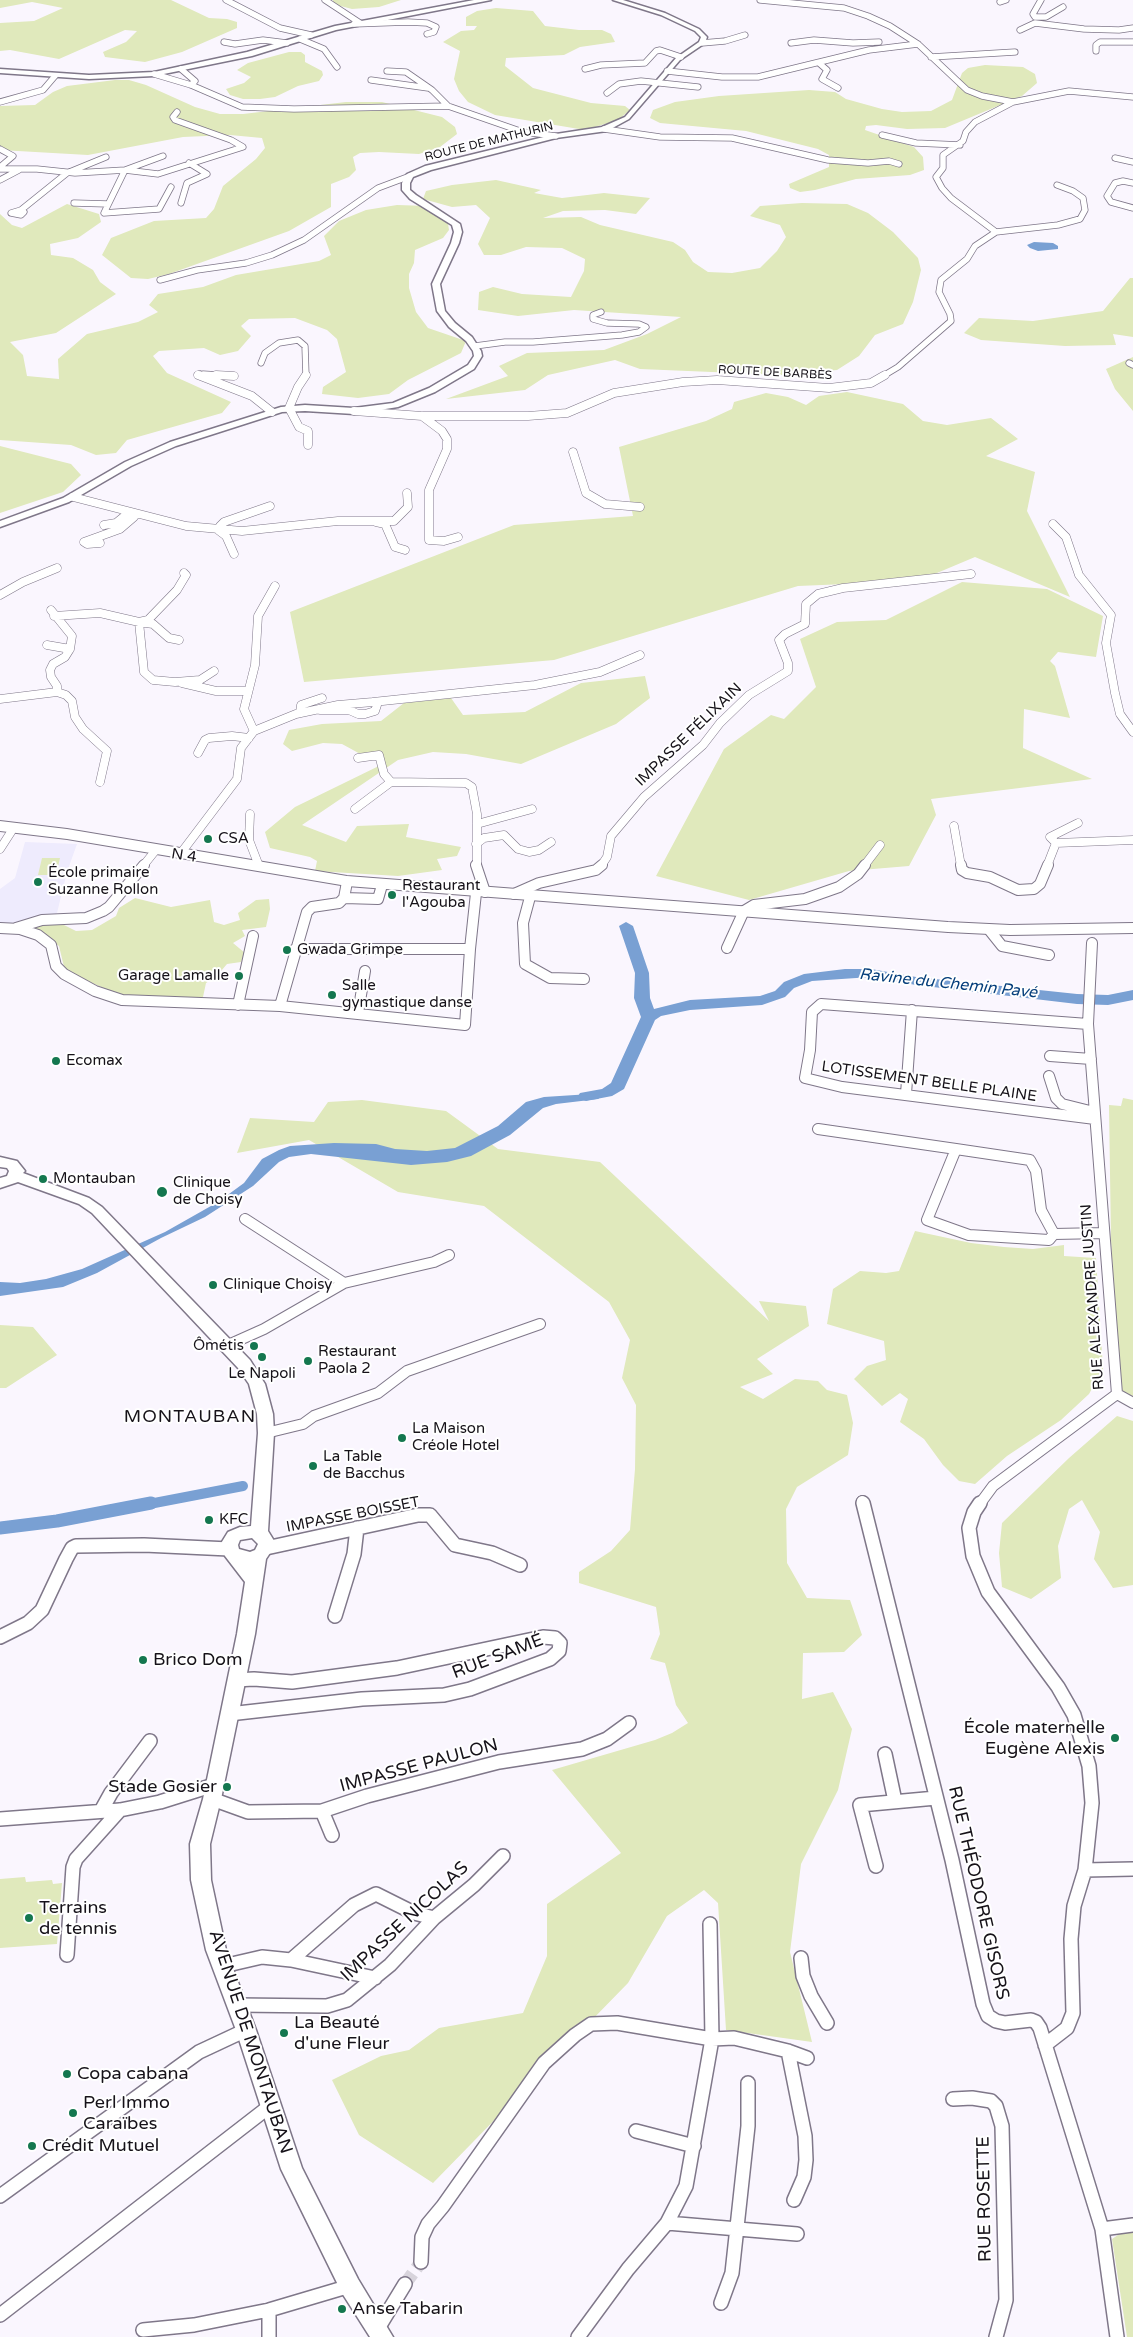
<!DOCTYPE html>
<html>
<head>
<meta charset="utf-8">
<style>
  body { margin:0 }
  canvas { display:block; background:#faf6fe }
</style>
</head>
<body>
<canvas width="1133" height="2337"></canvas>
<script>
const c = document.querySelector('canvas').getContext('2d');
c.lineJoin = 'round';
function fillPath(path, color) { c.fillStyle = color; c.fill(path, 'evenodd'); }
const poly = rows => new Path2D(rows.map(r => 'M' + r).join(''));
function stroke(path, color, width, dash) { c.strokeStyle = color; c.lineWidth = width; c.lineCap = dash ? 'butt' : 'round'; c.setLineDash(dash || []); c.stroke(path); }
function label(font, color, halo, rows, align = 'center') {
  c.font = font + ' "Varela Round",sans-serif'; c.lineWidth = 4; c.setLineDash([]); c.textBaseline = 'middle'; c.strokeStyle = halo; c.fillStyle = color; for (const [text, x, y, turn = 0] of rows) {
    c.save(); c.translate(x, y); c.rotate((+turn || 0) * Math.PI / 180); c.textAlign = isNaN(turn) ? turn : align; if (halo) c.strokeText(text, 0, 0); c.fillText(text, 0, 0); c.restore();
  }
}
fillPath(poly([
  [25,842,77,844,67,872,57,913,52,917,0,925,0,889,15,878]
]), '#eeebfd');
fillPath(poly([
  [0,0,171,0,209,18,227,19,237,22,237,28,182,52,145,62,105,57,103,52,126,42,137,31,125,30,59,59,10,50,0,51,0,23,34,21,63,8,32,2,0,8],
  [333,0,401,0,379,7,352,9,333,4],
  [496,8,533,11,545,26,579,30,602,30,611,34,615,42,580,47,564,55,506,58,505,66,533,88,591,103,625,106,630,110,618,120,585,130,495,115,468,102,459,91,454,79,460,51,443,42,461,31,474,30,477,26,466,26,466,17,477,11],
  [289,52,301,52,305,55,305,62,322,71,323,75,319,81,298,86,275,97,260,99,243,99,230,95,226,89,244,83,251,77,237,70,248,63],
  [985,65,1023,67,1035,74,1037,83,1022,96,945,128,907,129,876,125,866,126,865,130,914,147,923,157,924,170,910,175,856,179,815,190,800,192,790,188,789,184,829,167,829,155,818,149,746,131,660,123,650,118,653,110,675,102,719,96,809,90,835,92,846,99,882,109,902,112,931,111,952,100,962,73,968,68],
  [115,80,129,80,146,85,195,107,220,114,243,114,346,102,382,102,442,117,455,127,457,134,440,147,419,154,379,152,360,153,353,157,356,170,349,177,331,184,331,207,289,231,169,274,148,279,131,278,102,255,111,238,154,221,206,218,214,209,223,186,256,159,265,148,262,138,230,135,183,137,88,155,0,150,0,106,35,105,53,92,67,86],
  [496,180,541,190,534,193,562,198,604,193,650,198,636,214,605,210,563,211,543,218,581,217,600,225,673,242,685,250,693,262,708,272,732,273,760,268,777,251,786,237,780,225,750,216,760,206,802,203,847,204,868,213,893,232,918,258,921,270,913,302,903,324,875,335,859,356,837,370,784,375,640,369,615,360,548,375,525,390,446,399,508,376,499,366,527,353,604,350,647,334,681,317,574,310,518,316,478,310,479,292,493,287,522,294,571,297,584,271,585,259,562,248,526,247,501,255,484,255,478,244,490,218,476,205,452,207,423,199,426,191,452,185],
  [67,204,99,214,101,222,78,238,50,244,51,255,73,258,93,270,100,282,116,294,56,333,10,342,23,355,27,376,59,379,58,359,87,334,138,322,158,312,149,305,158,294,203,287,236,275,319,261,331,255,324,236,339,221,366,210,397,205,428,206,447,217,449,230,443,238,415,250,414,263,409,274,409,288,416,312,428,328,466,341,461,353,408,380,389,394,358,398,322,394,323,387,346,372,337,339,327,330,295,318,249,319,241,326,251,336,238,351,220,355,204,348,159,351,153,356,167,373,231,402,222,413,127,440,116,453,96,455,71,445,0,440,0,214,12,225,22,228],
  [1130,278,1133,278,1133,337,1113,334,1116,345,1065,346,981,340,964,333,979,318,1033,321,1103,311],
  [1133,357,1133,411,1115,389,1106,369],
  [847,392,903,404,923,421,947,425,991,418,1018,439,986,456,1035,472,1027,511,1070,597,975,557,918,581,798,586,554,660,304,682,290,612,514,525,633,516,619,447,706,421,732,409,734,402,766,393,788,397,806,405,819,396],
  [0,446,71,464,81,475,63,492,0,513],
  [962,582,1047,589,1103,616,1096,657,1058,652,1050,661,1055,666,1070,718,1024,709,1023,748,1092,779,931,799,936,815,909,866,849,871,749,900,656,876,724,749,771,715,784,719,816,687,800,639,837,622,886,620],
  [645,676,650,698,616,724,521,764,466,754,433,752,398,760,302,825,346,842,357,826,409,824,406,837,461,847,457,856,437,859,442,870,398,876,315,871,317,861,310,857,270,848,265,832,295,807,385,763,364,756,342,744,323,743,292,751,283,744,289,730,322,724,381,721,404,703,451,698,463,715,525,712,581,683],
  [42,858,60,858,56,875,38,875],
  [135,898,171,907,210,900,214,922,224,925,240,920,238,913,256,900,269,899,270,909,266,927,242,930,245,936,233,943,245,953,241,962,227,964,216,977,206,983,203,997,124,997,65,971,59,946,27,925,62,924,76,931,92,930,116,916,119,908],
  [1123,1098,1133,1100,1133,1396,1126,1394,1120,1388,1111,1240,1109,1105,1121,1106],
  [362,1100,446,1111,498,1149,600,1162,769,1321,759,1301,806,1306,809,1326,757,1359,773,1374,740,1387,763,1399,795,1379,818,1381,827,1390,847,1395,853,1423,848,1455,797,1487,786,1509,787,1563,807,1598,850,1600,862,1635,844,1652,803,1653,802,1699,833,1692,852,1729,838,1790,801,1864,790,1952,812,2042,726,2030,718,1903,704,1890,667,1916,628,1983,433,2183,359,2135,332,2080,381,2056,409,2050,439,2028,523,2013,547,1956,547,1904,621,1853,552,1770,655,1740,672,1733,688,1723,676,1705,665,1663,650,1659,660,1634,656,1607,579,1583,579,1572,611,1551,630,1530,635,1469,636,1405,622,1378,630,1340,609,1302,484,1206,398,1192,309,1140,237,1153,250,1118,314,1122,328,1102],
  [915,1231,971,1243,1004,1247,1033,1249,1064,1245,1064,1256,1096,1258,1103,1369,1089,1394,1061,1420,1007,1456,975,1484,959,1481,943,1465,924,1439,900,1422,908,1399,900,1393,882,1406,854,1379,867,1366,886,1360,884,1341,827,1324,833,1289,860,1271,886,1273,899,1271],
  [0,1325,33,1327,57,1355,6,1388,0,1388],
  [1117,1416,1133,1421,1133,1585,1113,1588,1094,1559,1100,1532,1082,1500,1069,1509,1058,1546,1061,1578,1031,1599,1002,1587,999,1553,1002,1523,1069,1458],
  [25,1877,26,1882,52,1880,53,1884,62,1883,57,1944,0,1948,0,1879],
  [1133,2231,1133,2337,1127,2337,1112,2239,1121,2233]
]), '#e0e9bc');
fillPath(poly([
  [1034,242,1053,243,1058,246,1058,249,1038,251,1030,248,1027,245],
  [606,1093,598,1099,556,1104,543,1108,510,1135,471,1156,447,1162,411,1165,311,1154,289,1157,279,1162,253,1186,205,1217,161,1238,97,1273,63,1287,0,1296,0,1282,20,1283,46,1279,82,1269,165,1232,218,1202,244,1183,262,1159,279,1150,290,1146,334,1143,376,1144,395,1149,427,1151,455,1148,498,1126,526,1102,544,1097]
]), '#79a0d3');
stroke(poly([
  [144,1505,243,1486]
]), '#79a0d3', 10);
stroke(poly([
  [0,1528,57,1521,151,1503]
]), '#79a0d3', 13);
fillPath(poly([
  [626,922,633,926,649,973,650,998,654,1009,690,1000,760,996,775,991,784,982,804,974,845,969,871,969,916,977,1077,994,1108,995,1133,990,1133,1000,1108,1005,1077,1004,916,985,871,977,812,981,794,988,785,997,762,1005,690,1010,661,1016,655,1020,624,1089,612,1096,586,1101,580,1099,578,1096,580,1093,602,1089,611,1083,641,1017,634,998,635,973,619,926,626,922]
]), '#79a0d3');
stroke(poly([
  [405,2284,421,2262]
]), '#d8d4dc', 13, [13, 6]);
const minorFar3 = poly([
  [226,0,280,28,311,35],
  [325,0,360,23],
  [760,0,844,8,868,16,890,26,918,44,967,90,982,96,1013,102],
  [1041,0,1033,14,1035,17,1046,17,1063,7],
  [1000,2,1006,0],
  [354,24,408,22,427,23,436,27,434,32,427,34],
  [1020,30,1035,23,1084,29,1119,30,1133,28],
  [300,39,324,49,337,67],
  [224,42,235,44,263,40,287,43],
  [702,43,725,41,745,35],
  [791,43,814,40,853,43,879,42],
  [1096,51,1096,45,1100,42,1133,42],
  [931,57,1015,52],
  [819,63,827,70,822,79,838,88],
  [181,69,195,81,191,85],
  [585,69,601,65,645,63,656,51,660,50,681,57],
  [387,71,406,72,432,90,448,106],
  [667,71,722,77,758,77,869,50,918,44],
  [154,74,191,85,242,107,294,109,448,106,523,132,556,136],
  [371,80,428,88],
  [607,93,619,84,641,81,698,87],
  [0,102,43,90,55,76],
  [604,129,660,137,732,138,828,160,868,163,889,161,899,164],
  [882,135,916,143,960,145],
  [0,149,13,156,0,167],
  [163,156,125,170,104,213,159,209,171,187],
  [1115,158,1133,162],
  [0,169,37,169,75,173,125,170,158,174,243,147,231,140,175,120,173,117,177,112],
  [0,180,19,170],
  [1133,183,1123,181,1115,183,1107,196,1111,202,1133,208],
  [74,203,108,204],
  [181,203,187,183,207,174,189,163],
  [21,210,24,212,21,215,11,213,21,210],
  [21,210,67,173,106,157],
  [996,232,1058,225,1080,219,1085,210,1083,198,1073,191,1057,185],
  [160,280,197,270,246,263,272,255,304,240,378,188,410,176],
  [475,346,505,342,533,342,622,335,639,332,646,327,639,324,607,323,593,319,593,315,601,312],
  [261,363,265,353,279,343,298,340,305,346,306,376],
  [1129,363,1133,365],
  [200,374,198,375,201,376],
  [203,374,234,376],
  [883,376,898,367,951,321,950,314,939,292,941,280,967,259,975,246,996,232,951,198,942,188,936,177,943,168,943,155,963,141,966,132,975,122,1013,102,1069,91,1133,97]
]);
const minorFar2 = poly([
  [198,375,252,396,272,412],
  [216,375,234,376],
  [306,375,298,387,289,408,299,427,308,431,308,445],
  [354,411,422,416,528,416,567,413,614,393,683,382,717,380,829,388,871,383,885,375],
  [422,416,442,431,447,439,447,449,429,490,429,540,444,541,458,537],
  [573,452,586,493,605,504,640,507],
  [73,497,186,526,242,531,338,521,394,521,408,507,407,493],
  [376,522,385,524,395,547,405,550],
  [1053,524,1066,537,1079,575,1111,615,1106,643,1115,693,1120,714,1133,732],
  [104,525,116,523,127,514],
  [100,543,87,544,84,542,120,529,134,517],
  [234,554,226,536,218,530,220,526,224,522,270,506],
  [0,595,23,582,57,568],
  [51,610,72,636,70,649,65,657,53,664,50,670,51,677,57,686,57,692],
  [54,616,100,613,139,622,148,620,177,590,186,575,184,573],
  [179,640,169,638,153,624,139,622,144,672,153,680,175,682,200,680,214,671],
  [47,645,70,649],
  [182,683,216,691,248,691],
  [0,699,57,692,66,695,72,701,75,717,83,729,107,751,100,782],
  [373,702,535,685,600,672,640,655],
  [300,713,301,705,322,698],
  [254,731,296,714,338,705,373,702,377,705,375,711,365,714,358,714,349,710,320,710],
  [198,753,205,740,209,738,232,736,249,738],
  [358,758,379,755,384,774,391,782],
  [355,809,391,782,466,783,472,787,477,814,477,866],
  [250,814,249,840,259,866],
  [1078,823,1050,837,1056,843,1133,840],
  [477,824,532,809],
  [954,826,961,866],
  [476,844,484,838,504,835,518,849,529,852,539,850,551,842],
  [0,849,11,832],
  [181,853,237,779,241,748,254,731,244,709,255,665,258,616,275,586],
  [143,866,155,851],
  [601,866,607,857,611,836,644,797,703,745,720,723,749,695,788,671,788,663,779,640,785,634,805,624,806,604,818,594,843,588,971,574],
  [864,866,880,845],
  [1047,866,1056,843]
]);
const minorFar1 = poly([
  [476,865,485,892],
  [961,865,962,870,967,873,990,877,1018,890,1034,889,1040,884,1048,865],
  [514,894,539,883,596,870,602,865],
  [530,897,523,923,525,964,550,978,584,979],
  [344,898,378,899,382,885],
  [744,911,754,905,805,899,839,887,858,874,865,865],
  [0,928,20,929,38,935,51,945,56,966,64,974,95,991,122,1000,280,1006,465,1025,470,949],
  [16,928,42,920,86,918,103,911,109,907,144,865],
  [990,931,1002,946,1049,955],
  [727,948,743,913],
  [295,949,470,949,476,893],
  [238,1005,253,936],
  [280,1006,307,912,312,907,339,903,344,898,347,882],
  [358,1013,365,971],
  [1088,1024,821,1004,812,1012,810,1050,805,1078,842,1087,1095,1119],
  [1050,1056,1091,1059],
  [1049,1076,1056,1098,1062,1104,1094,1112],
  [906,1094,912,1010],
  [818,1129,956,1149],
  [956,1149,1030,1160,1036,1171,1041,1210,1054,1234,1049,1240,969,1235,927,1220,956,1149],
  [245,1219,344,1283],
  [1054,1234,1103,1233],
  [226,1346,264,1329,344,1283,434,1262,449,1255],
  [1117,1394,1133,1403],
  [266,1433,303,1424,314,1416,378,1393,407,1371,540,1324],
  [862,1501,863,1505],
  [979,1505,993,1486,1117,1394,1088,1024,1092,943]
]);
const minor = poly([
  [863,1503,952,1860,983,2004,988,2016,996,2021,1005,2023,1031,2020,1036,2022,1040,2028,1102,2229,1117,2337],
  [980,1503,974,1512,969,1528,973,1556,988,1592,1058,1687,1074,1715,1089,1766,1092,1803,1085,1870,1074,1906,1071,1939,1073,2013,1067,2028,1045,2045],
  [266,1548,418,1515,430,1515,455,1545,492,1553,520,1565],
  [335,1616,354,1554,357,1528],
  [0,1637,28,1623,42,1610,66,1559,72,1548,76,1546,144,1545,229,1549],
  [229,1714,362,1699,444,1695,470,1689,550,1659,559,1651,560,1643,555,1638,543,1637,397,1668,292,1682,254,1679,235,1680],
  [885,1754,895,1801],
  [212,1799,248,1812,322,1811,367,1796,499,1762,582,1749,607,1739,629,1723],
  [101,1811,111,1793,150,1741],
  [322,1811,332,1835],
  [0,1819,120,1810,160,1802,214,1785],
  [876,1866,860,1805,936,1798],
  [1085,1870,1133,1869],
  [67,1955,73,1867,76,1859,120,1810],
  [801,1958,803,1976,811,1996,827,2023],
  [291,1960,354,1905,376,1894,414,1913,434,1918],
  [223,1966,262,1957,291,1960,375,1978],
  [236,2005,327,2006,347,2000,390,1965,434,1918,474,1885,503,1856],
  [788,2051,805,2136,806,2160,804,2177,794,2200],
  [953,2099,972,2098,991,2101,996,2106,1002,2126,1006,2300,996,2337],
  [636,2131,694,2146],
  [0,2196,199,2052,246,2030],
  [667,2223,797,2234],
  [1102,2229,1133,2225],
  [421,2262,422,2237,428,2224,443,2206,544,2063,575,2035,591,2024,617,2023,712,2039,734,2038,788,2051,807,2058],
  [721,2303,732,2273,748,2126,748,2083],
  [269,2310,269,2337],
  [0,2315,270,2106],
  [143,2330,194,2325,269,2310,350,2286],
  [377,2330,405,2284],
  [578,2337,628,2269,667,2223,686,2186,712,2039,710,1924]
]);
const tertiary = poly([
  [613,0,623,0,665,13,699,29,707,37,705,43,680,60,629,119,607,131,556,138,431,170,413,177,410,183,410,190,416,195,460,224,462,232,459,243,440,284,445,311,455,323,472,337,481,351,482,356,474,369,435,392,398,407,354,414,305,411,282,412,176,446,131,466,69,502,0,527,0,521,63,498,125,462,170,442,281,407,305,405,354,408,393,403,429,388,468,365,474,356,473,351,466,341,449,327,437,311,432,284,451,243,454,232,452,225,410,199,402,190,402,183,407,174,425,166,556,134,602,127,625,117,676,58,699,42,701,37,695,31,661,15,613,0]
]);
const secondary = poly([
  [474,0,491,0,336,30,252,56,154,76,89,79,0,73,0,69,89,75,154,72,247,52,335,26,474,0],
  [0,1157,17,1161,25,1171,23,1173,89,1198,102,1207,250,1360,265,1384,273,1414,274,1433,268,1531,276,1544,266,1559,255,1634,221,1799,210,1844,211,1880,226,1950,256,2030,302,2168,358,2279,393,2337,370,2337,342,2293,281,2169,236,2030,206,1950,191,1880,190,1844,203,1799,237,1634,245,1582,225,1556,220,1545,228,1532,240,1527,251,1526,258,1433,257,1414,249,1384,238,1368,92,1213,79,1204,18,1182,0,1188,0,1178,7,1176,9,1171,7,1168,0,1167,0,1157],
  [252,1538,258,1544,255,1550,250,1552,239,1549,238,1545,240,1540,252,1538]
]);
const trunk = poly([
  [0,821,67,829,347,876,948,922,1010,925,1133,923,1133,933,1010,935,948,932,347,886,67,839,0,831,0,821]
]);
stroke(minorFar3, '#7f7789', 7);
stroke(minorFar2, '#7f7789', 9);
stroke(minorFar1, '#7f7789', 12);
stroke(minor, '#7f7789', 16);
stroke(tertiary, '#7f7789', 3);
stroke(secondary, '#7f7789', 3);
stroke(trunk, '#7f7789', 2);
stroke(minorFar3, '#fff', 5.5);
stroke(minorFar2, '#fff', 8);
stroke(minorFar1, '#fff', 10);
stroke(minor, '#fff', 13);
fillPath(tertiary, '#fff');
fillPath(secondary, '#fff');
fillPath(trunk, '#fff');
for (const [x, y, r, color] of [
  [208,839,5,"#14774f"],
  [38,882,5,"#14774f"],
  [392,895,5,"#14774f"],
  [287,950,5,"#14774f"],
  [239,976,5,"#14774f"],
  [332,995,5,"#14774f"],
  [56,1061,5,"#14774f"],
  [43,1179,5,"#14774f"],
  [162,1192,6,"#14774f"],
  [213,1285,5,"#14774f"],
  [254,1346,5,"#14774f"],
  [262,1357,5,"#14774f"],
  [308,1361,5,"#14774f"],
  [402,1438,5,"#14774f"],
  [313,1466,5,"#14774f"],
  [209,1520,5,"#14774f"],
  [143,1660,5,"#14774f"],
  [1115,1738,5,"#14774f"],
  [227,1787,5,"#14774f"],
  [29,1918,5,"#14774f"],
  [284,2033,5,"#14774f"],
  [67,2074,5,"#14774f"],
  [73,2113,5,"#14774f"],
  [32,2146,5,"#14774f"],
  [342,2309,5,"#14774f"]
]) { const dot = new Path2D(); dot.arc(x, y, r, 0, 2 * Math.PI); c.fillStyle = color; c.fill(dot); stroke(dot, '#fff', 2); }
label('12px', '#161219', '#fff', [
  ["ROUTE DE MATHURIN",489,142,-14],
  ["ROUTE DE BARBÈS",775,373,3]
]);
label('15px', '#161219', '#fff', [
  ["IMPASSE FÉLIXAIN",689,735,-44],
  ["N 4",184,856,9],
  ["LOTISSEMENT BELLE PLAINE",929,1082,8],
  ["RUE ALEXANDRE JUSTIN",1093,1297,-94],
  ["IMPASSE BOISSET",353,1515,-11]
]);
label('15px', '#161219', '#fff', [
  ["CSA",218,839],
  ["École primaire",48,873],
  ["Suzanne Rollon",48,890],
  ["Restaurant",402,886],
  ["l'Agouba",402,903],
  ["Gwada Grimpe",297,950],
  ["Garage Lamalle",229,976,"right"],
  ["Salle",342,986],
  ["gymastique danse",342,1003],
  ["Ecomax",66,1061],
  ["Montauban",53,1179],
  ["Clinique",173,1183],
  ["de Choisy",173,1200],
  ["Clinique Choisy",223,1285],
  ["Ômétis",244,1346,"right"],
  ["Restaurant",318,1352],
  ["Paola 2",318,1369],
  ["Le Napoli",262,1374,"center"],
  ["La Maison",412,1429],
  ["Créole Hotel",412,1446],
  ["La Table",323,1457],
  ["de Bacchus",323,1474],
  ["KFC",219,1520]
], 'left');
label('italic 16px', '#063f7b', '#fff', [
  ["Ravine du Chemin Pavé",948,984,6]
]);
c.letterSpacing = '1px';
label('18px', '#161219', '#fff', [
  ["MONTAUBAN",190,1417]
]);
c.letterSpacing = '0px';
label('18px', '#161219', '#fff', [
  ["RUE SAMÉ",498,1657,-21],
  ["IMPASSE PAULON",419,1766,-15],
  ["RUE THÉODORE GISORS",978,1893,77],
  ["IMPASSE NICOLAS",405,1922,-43],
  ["AVENUE DE MONTAUBAN",250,2042,72],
  ["RUE ROSETTE",985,2199,-91]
]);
label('18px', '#161219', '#fff', [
  ["Brico Dom",153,1660],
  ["École maternelle",1105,1728,"right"],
  ["Eugène Alexis",1105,1749,"right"],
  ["Stade Gosier",217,1787,"right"],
  ["Terrains",39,1908],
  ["de tennis",39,1929],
  ["La Beauté",294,2023],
  ["d'une Fleur",294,2044],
  ["Copa cabana",77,2074],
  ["Perl Immo",83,2103],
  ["Caraïbes",83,2124],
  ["Crédit Mutuel",42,2146],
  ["Anse Tabarin",352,2309]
], 'left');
</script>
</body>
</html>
